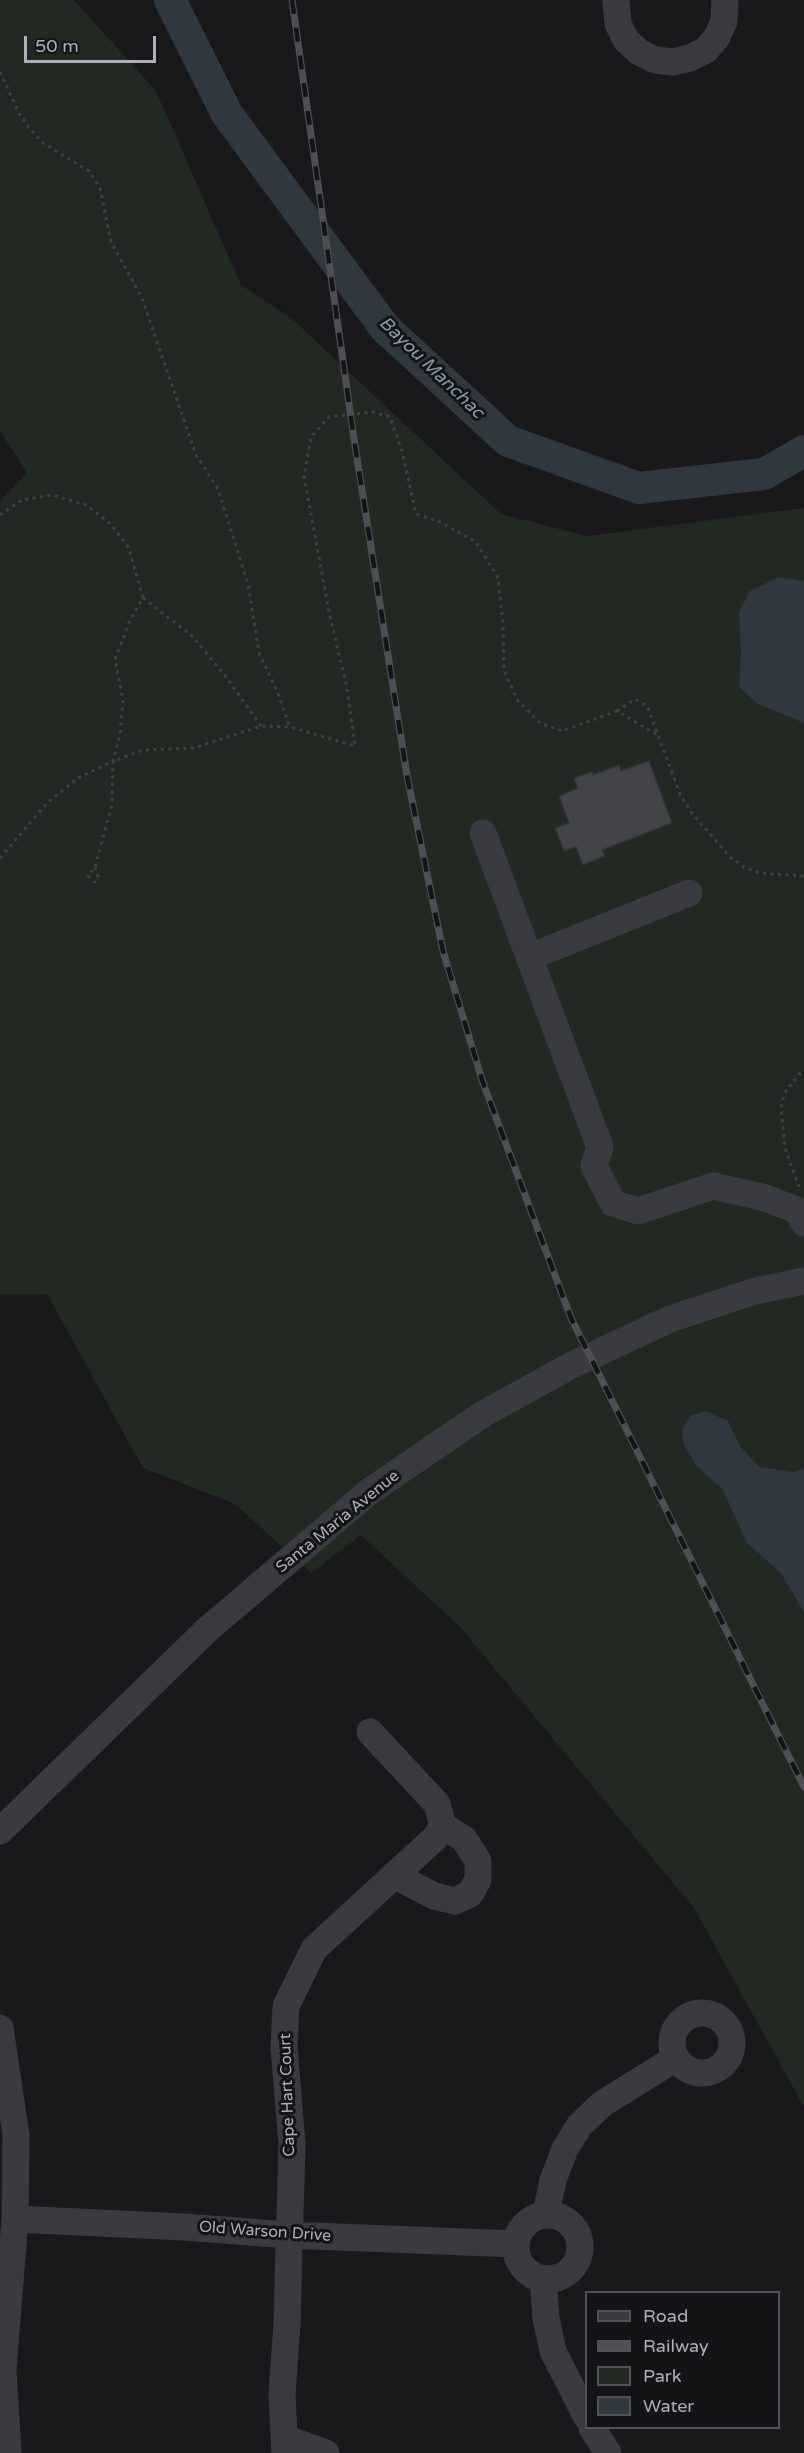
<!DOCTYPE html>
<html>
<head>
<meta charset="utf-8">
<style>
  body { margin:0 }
  #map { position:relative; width:804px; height:2453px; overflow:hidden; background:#19191b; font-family:"Varela Round",sans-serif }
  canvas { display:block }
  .legend { position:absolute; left:585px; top:2291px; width:195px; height:138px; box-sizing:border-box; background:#141416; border:2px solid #515258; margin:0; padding:8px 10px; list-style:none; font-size:18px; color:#acb0ba }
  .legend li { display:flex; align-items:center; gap:12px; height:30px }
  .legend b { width:30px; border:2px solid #515258 }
  .scale { position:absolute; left:24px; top:36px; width:132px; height:27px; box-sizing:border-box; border:3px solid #acb0ba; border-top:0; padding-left:8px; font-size:18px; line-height:21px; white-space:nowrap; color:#acb0ba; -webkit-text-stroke:4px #141416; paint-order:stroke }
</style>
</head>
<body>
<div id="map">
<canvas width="804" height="2453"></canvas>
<ul class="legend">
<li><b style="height:8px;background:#3a3b40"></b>Road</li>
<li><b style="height:8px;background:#4d4f55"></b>Railway</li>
<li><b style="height:16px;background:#212922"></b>Park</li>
<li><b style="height:16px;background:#2f373f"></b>Water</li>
</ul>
<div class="scale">50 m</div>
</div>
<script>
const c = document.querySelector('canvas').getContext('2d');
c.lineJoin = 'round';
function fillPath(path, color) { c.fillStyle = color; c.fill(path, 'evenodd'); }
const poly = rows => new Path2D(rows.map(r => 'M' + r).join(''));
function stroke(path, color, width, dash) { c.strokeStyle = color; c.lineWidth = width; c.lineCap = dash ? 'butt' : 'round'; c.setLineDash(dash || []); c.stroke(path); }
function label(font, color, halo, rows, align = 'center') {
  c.font = font + ' "Varela Round",sans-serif'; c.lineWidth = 6; c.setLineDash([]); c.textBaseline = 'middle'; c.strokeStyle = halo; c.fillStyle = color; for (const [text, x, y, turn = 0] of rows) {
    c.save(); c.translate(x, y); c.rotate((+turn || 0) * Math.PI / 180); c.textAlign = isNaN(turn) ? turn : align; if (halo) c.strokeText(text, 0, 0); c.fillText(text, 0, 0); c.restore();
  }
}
fillPath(poly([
  [0,0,74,0,156,91,241,285,291,318,501,514,587,536,804,508,804,2107,694,1908,460,1627,361,1535,311,1573,235,1504,143,1468,47,1294,0,1294,0,501,27,473,0,431]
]), '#212922');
fillPath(poly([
  [779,577,804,581,804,723,758,704,739,687,741,655,739,612,750,591],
  [705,1411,728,1421,740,1446,759,1467,794,1472,804,1469,804,1612,781,1573,747,1543,723,1490,696,1465,684,1445,682,1430,690,1416]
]), '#2f373f');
stroke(poly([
  [170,0,227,114,385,328,508,441,639,488,764,474,804,451]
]), '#2f373f', 32);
const building = poly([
  [649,761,672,823,602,850,605,856,583,865,576,847,564,851,555,828,569,823,559,796,578,788,574,778,592,772,593,775,619,765,621,771,649,761]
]);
fillPath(building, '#434448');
stroke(building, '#333337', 1.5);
stroke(poly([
  [0,72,19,113,29,128,43,143,89,171,100,188,111,242,142,298,196,455,218,489,248,584,259,653,277,691,290,727],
  [0,515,22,500,52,495,86,505,111,524,129,548,143,598,130,620,115,659,123,701,120,734,113,761,78,778,48,802,0,858],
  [143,598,191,635,224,674,261,726],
  [617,711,635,699,647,706,680,794,691,812,730,857,744,867,760,873,804,876],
  [95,867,98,877,95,882,88,876,95,867,112,804,113,761,143,750,194,748,261,726,290,727,355,746,347,688,329,612,304,476,311,437,329,417,372,412,390,417,402,451,416,514,440,522,476,542,498,578,503,624,504,671,518,701,540,723,562,731,617,711,656,734],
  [799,1187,785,1148,781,1108,784,1094,799,1074,804,1072]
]), '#404247', 3, [3, 4.5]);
stroke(poly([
  [616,0,618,24,626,40,639,52,655,60,673,62,690,58,706,50,717,37,724,21,725,0],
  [483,833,600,1147,594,1166,613,1203,638,1211,713,1186,766,1198,796,1210,804,1223],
  [530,957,689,893],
  [0,1831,208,1629,370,1491,483,1414,572,1365,670,1319,755,1291,804,1281],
  [394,1875,434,1896,455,1901,470,1894,478,1880,478,1861,464,1839,443,1826],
  '672 2043a30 30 0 1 1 60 0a30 30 0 1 1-60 0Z',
  [0,2028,16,2135,15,2219,3,2370,8,2453],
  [546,2214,553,2180,565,2149,579,2126,602,2104,676,2058],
  '516 2247a32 32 0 1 1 64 0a32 32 0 1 1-64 0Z',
  [15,2219,185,2227,288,2235,516,2244],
  [543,2279,546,2318,553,2351,586,2416],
  [592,2428,608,2453],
  [284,2438,326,2453],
  [285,2453,282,2395,287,2323,292,2144,284,2047,286,2006,314,1949,435,1838,443,1826,437,1804,370,1732]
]), '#3a3b40', 27);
const rail = poly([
  [292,0,354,439,407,776,443,951,482,1080,571,1318,804,1787]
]);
stroke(rail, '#4d4f55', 7);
stroke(rail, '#141416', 4.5, [14]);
label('16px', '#acb0ba', '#141416', [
  ["Santa Maria Avenue",338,1522,-39],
  ["Cape Hart Court",288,2095,-92],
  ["Old Warson Drive",265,2232,4]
]);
label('italic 18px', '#859bb3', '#141416', [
  ["Bayou Manchac",431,368,44]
]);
</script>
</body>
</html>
